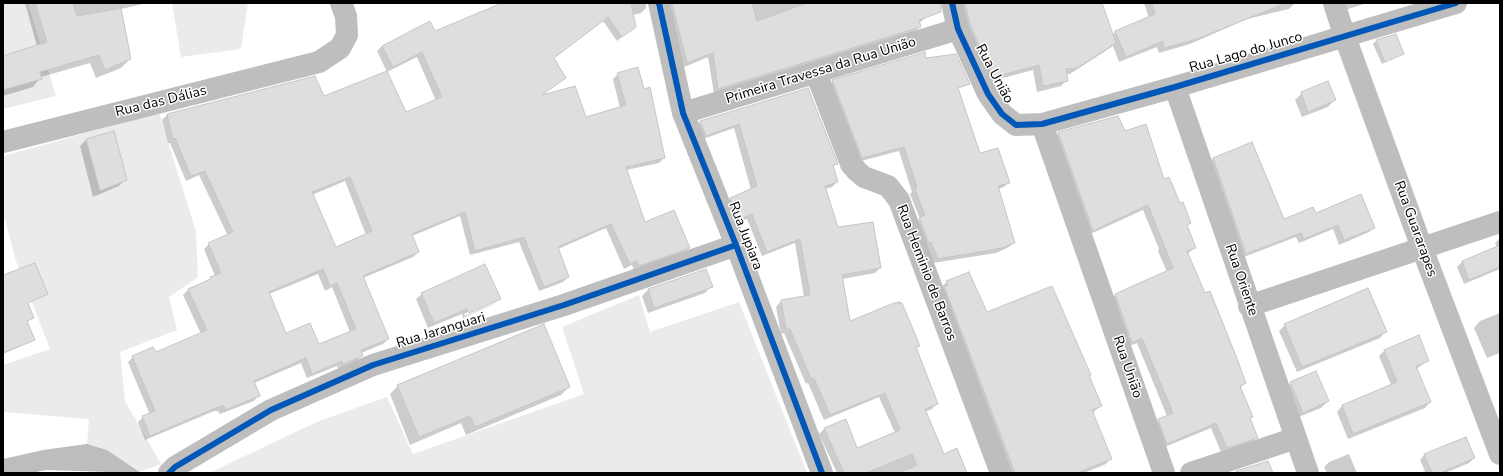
<!DOCTYPE html>
<html>
<head>
<meta charset="utf-8">
<style>
  body { margin:0 }
  #map { position:relative; width:1503px; height:476px; overflow:hidden; background:#fff; font-family:"Nunito Sans",sans-serif }
  canvas { display:block }
  .frame { position:absolute; inset:0; border:4px solid #000; pointer-events:none }
</style>
</head>
<body>
<div id="map">
<canvas width="1503" height="476"></canvas>
<div class="frame"></div>
</div>
<script>
const c = document.querySelector('canvas').getContext('2d');
c.lineJoin = 'round';
function fillPath(path, color) { c.fillStyle = color; c.fill(path, 'evenodd'); }
const poly = rows => new Path2D(rows.map(r => 'M' + r).join(''));
function stroke(path, color, width, dash) { c.strokeStyle = color; c.lineWidth = width; c.lineCap = dash ? 'butt' : 'round'; c.setLineDash(dash || []); c.stroke(path); }
function label(font, color, halo, rows, align = 'center') {
  c.font = font + ' "Nunito Sans",sans-serif'; c.lineWidth = 3; c.setLineDash([]); c.textBaseline = 'middle'; c.strokeStyle = halo; c.fillStyle = color; for (const [text, x, y, turn = 0] of rows) {
    c.save(); c.translate(x, y); c.rotate((+turn || 0) * Math.PI / 180); c.textAlign = isNaN(turn) ? turn : align; if (halo) c.strokeText(text, 0, 0); c.fillText(text, 0, 0); c.restore();
  }
}
fillPath(poly([
  [3,3,28,3,56,96,3,109],
  [172,3,248,3,241,49,181,57],
  [159,113,196,231,198,277,169,297,177,330,120,352,125,401,161,464,139,472,107,450,87,444,89,419,3,412,3,365,50,349,16,261,3,212,3,156],
  [639,295,650,332,739,302,807,473,209,473,319,421,387,397,413,454,584,394,562,327]
]), '#ebebeb');
fillPath(poly([
  [87,444,107,450,141,473,46,470,31,473,3,473,3,459,43,450]
]), '#bdbdbd');
fillPath(poly([
  [25,3,147,3,121,9,130,59,121,68,96,78,90,63,41,77,33,87,3,96,3,57,37,46],
  [507,3,646,3,646,8,641,13,633,15,635,26,617,41,603,21,553,58,541,96,585,119,620,108,613,79,618,74,664,158,659,163,626,170,645,223,689,248,684,253,634,270,632,265,624,269,606,228,558,249,568,277,563,282,539,291,519,242,470,255,460,216,412,236,418,252,413,257,363,278,388,339,383,344,361,353,362,355,357,361,338,369,337,366,307,378,301,363,254,383,259,395,254,401,220,414,218,411,214,411,145,440,138,422,143,417,150,415,128,362,133,357,155,353,201,334,183,295,188,290,215,276,204,249,209,244,228,236,199,175,186,181,170,143,168,143,162,120,167,115,314,77,324,98,405,113,436,101,417,57,387,72,377,51,382,46,430,23,434,32],
  [345,181,366,235,335,248,312,195],
  [318,274,325,291,332,287,350,332,319,345,286,334,269,294],
  [672,3,923,3,928,16,919,23,920,27,914,32,714,94,708,57,682,68,667,8],
  [956,3,1101,3,1112,35,1115,32,1149,18,1144,3,1295,3,1289,9,1247,19,1190,44,1159,53,1157,47,1119,62,1113,46,1070,74,1066,74,1067,80,1061,86,1037,92,1033,70,988,82],
  [1339,3,1367,3,1342,11],
  [1395,35,1403,53,1382,64,1373,44,1376,41],
  [925,59,979,154,1009,182,1004,187,998,189,1014,242,1009,247,996,253,933,263,915,224,920,219,910,194,912,192,899,151,857,162,828,86,833,81],
  [808,89,836,164,833,167,837,182,832,187,825,189,838,229,880,268,875,273,842,279,849,322,900,301,919,345,916,349,937,403,932,409,925,412,943,455,963,473,837,473,819,434,824,429,845,420,856,449,895,433,879,397,824,420,808,383,806,384,784,333,781,334,776,307,781,301,804,297,795,243,762,256,747,219,734,224,726,204,731,198,751,190,734,128,700,140,695,127,700,122],
  [1302,93,1334,100,1328,107,1302,117,1295,100],
  [1124,132,1163,180,1190,223,1186,227,1195,248,1187,254,1245,383,1240,388,1252,417,1249,420,1257,437,1252,442,1221,452,1211,428,1162,448,1154,425,1159,420,1167,416,1137,343,1127,347,1110,300,1115,295,1167,272,1158,251,1159,249,1143,210,1088,235,1054,138,1059,133],
  [87,139,126,179,119,186,93,197,80,146],
  [1252,143,1284,220,1315,214,1374,227,1369,232,1339,245,1333,229,1299,243,1296,237,1241,258,1209,164,1213,159],
  [1500,238,1500,269,1464,284,1457,267,1462,262,1497,247,1495,243],
  [705,270,711,286,705,293,648,313,642,296,648,290],
  [947,282,986,314,1090,374,1089,376,1101,406,1092,413,1111,458,1106,464,1084,473,1079,473,1078,471,1074,473,1007,473,941,287],
  [422,294,500,298,494,304,463,318,462,314,428,328,416,299],
  [495,300,495,303,465,316,464,314],
  [1500,313,1500,353,1487,358,1474,328,1480,321],
  [3,315,33,339,30,342,3,354],
  [1285,325,1385,332,1380,338,1297,372,1279,331],
  [1385,350,1428,361,1416,369,1430,402,1425,408,1348,439,1337,412,1342,406,1391,385,1379,356],
  [1291,383,1328,401,1321,408,1296,418,1284,389],
  [398,386,569,387,561,395,466,435,461,423,410,445,390,394],
  [1465,438,1474,458,1469,463,1445,473,1420,473,1425,471,1420,460,1424,455],
  [1349,454,1357,473,1327,473,1324,467,1329,462]
]), '#0003');
const building = poly([
  [35,3,73,3,77,16,121,8,131,59,105,70,99,55,40,72,42,79,3,90,3,56,47,42,35,3],
  [502,3,631,3,636,27,622,37,608,17,554,58,566,78,542,95,575,86,586,117,626,105,617,73,638,67,644,89,650,87,665,158,626,167,645,222,674,210,690,248,639,266,637,261,630,264,611,224,558,247,569,277,544,287,524,237,475,251,465,212,412,234,419,252,363,276,389,339,361,350,363,356,343,364,342,361,312,374,306,358,254,381,260,396,225,410,224,406,220,406,150,436,142,416,155,411,132,356,153,347,156,352,207,330,188,289,211,279,210,277,221,273,208,243,233,232,205,171,191,176,175,138,173,139,167,114,315,76,324,96,387,71,406,112,442,97,422,52,393,67,382,46,430,21,435,31,502,3],
  [350,177,372,231,336,247,312,192,350,177],
  [323,269,330,286,337,283,356,329,319,344,310,323,286,333,269,292,323,269],
  [672,3,752,3,757,21,807,3,940,3,941,12,919,20,921,27,718,89,713,53,687,63,672,3],
  [965,3,1102,3,1116,43,1077,68,1066,69,1068,81,1043,86,1039,65,994,77,970,25,965,3],
  [1152,3,1281,3,1281,5,1197,39,1164,48,1163,41,1126,57,1115,31,1155,14,1152,3],
  [1396,34,1404,54,1385,62,1376,40,1396,34],
  [925,52,926,58,956,54,970,84,958,88,980,153,998,148,1010,183,998,186,1015,243,1002,248,938,259,931,242,929,243,919,218,925,215,915,189,917,187,904,147,862,158,832,80,925,52],
  [1328,81,1336,100,1308,112,1301,92,1328,81],
  [808,88,838,164,833,165,838,182,825,186,838,227,873,222,881,268,842,275,850,321,894,303,902,303,920,346,916,347,938,404,925,409,944,454,957,448,967,473,899,473,917,465,912,454,866,473,844,473,824,428,846,419,857,448,900,430,885,393,830,415,814,378,811,379,790,329,786,329,781,300,810,295,800,239,767,252,752,214,739,220,730,198,757,186,739,124,706,136,700,121,808,88],
  [1118,116,1125,131,1146,124,1164,179,1169,177,1180,203,1183,202,1191,223,1187,225,1196,248,1187,251,1205,293,1210,291,1236,356,1246,383,1240,386,1253,417,1250,418,1258,438,1227,448,1216,423,1167,444,1158,419,1173,413,1142,338,1132,343,1115,294,1173,268,1148,205,1093,231,1058,132,1118,116],
  [114,131,127,180,100,191,86,139,114,131],
  [1252,142,1284,219,1313,207,1316,213,1361,194,1375,228,1344,240,1338,225,1304,239,1301,233,1246,254,1213,158,1252,142],
  [1500,245,1500,267,1469,280,1462,261,1500,245],
  [35,263,48,294,28,303,34,318,27,321,35,340,3,353,3,275,35,263],
  [485,264,501,299,469,313,467,309,434,323,421,293,485,264],
  [706,269,713,287,654,308,648,289,706,269],
  [969,272,987,312,1052,286,1091,375,1089,375,1102,406,1092,410,1112,459,1077,473,1015,473,944,286,948,285,946,281,969,272],
  [1368,288,1387,332,1302,367,1284,324,1368,288],
  [544,324,570,387,475,427,470,416,419,437,397,385,544,324],
  [1419,335,1429,361,1416,366,1431,402,1353,434,1342,405,1397,382,1384,350,1419,335],
  [1316,371,1329,401,1303,413,1290,382,1316,371],
  [1466,437,1475,458,1440,473,1432,473,1424,454,1466,437],
  [1268,461,1273,473,1237,473,1236,471,1268,461]
]);
fillPath(building, '#dedede');
stroke(building, '#c6c6c6', 1);
stroke(poly([
  [659,3,683,113,736,245,822,473],
  [952,3,958,29,988,94,1002,114,1016,125,1042,124,1175,87,1456,3],
  [1334,3,1345,37,1422,248,1500,454],
  [816,73,851,164,857,171,864,177,888,186,899,200,1001,473],
  [1175,87,1308,473],
  [683,113,958,29],
  [1042,124,1164,473],
  [3,142,319,62,340,48,347,35,346,16,341,3],
  [1249,306,1500,222],
  [169,473,175,467,271,410,373,365,564,305,736,245],
  [1191,473,1296,438]
]), '#bebebe', 22);
stroke(poly([
  [659,3,683,113,736,245,822,473],
  [952,3,958,29,988,94,1002,114,1016,125,1042,124,1175,87,1456,3],
  [169,473,175,467,271,410,373,365,564,305,736,245]
]), '#0057b8', 6);
label('14px', '#000', '#fff', [
  ["Rua Lago do Junco",1246,53,-16],
  ["Primeira Travessa da Rua União",821,71,-17],
  ["Rua União",994,74,62],
  ["Rua das Dálias",161,102,-14],
  ["Rua Guararapes",1415,229,70],
  ["Rua Jupiara",745,236,69],
  ["Rua Heminio de Barros",926,273,69],
  ["Rua Oriente",1241,280,71],
  ["Rua Jaranguari",441,331,-17],
  ["Rua União",1127,367,71]
]);
</script>
</body>
</html>
